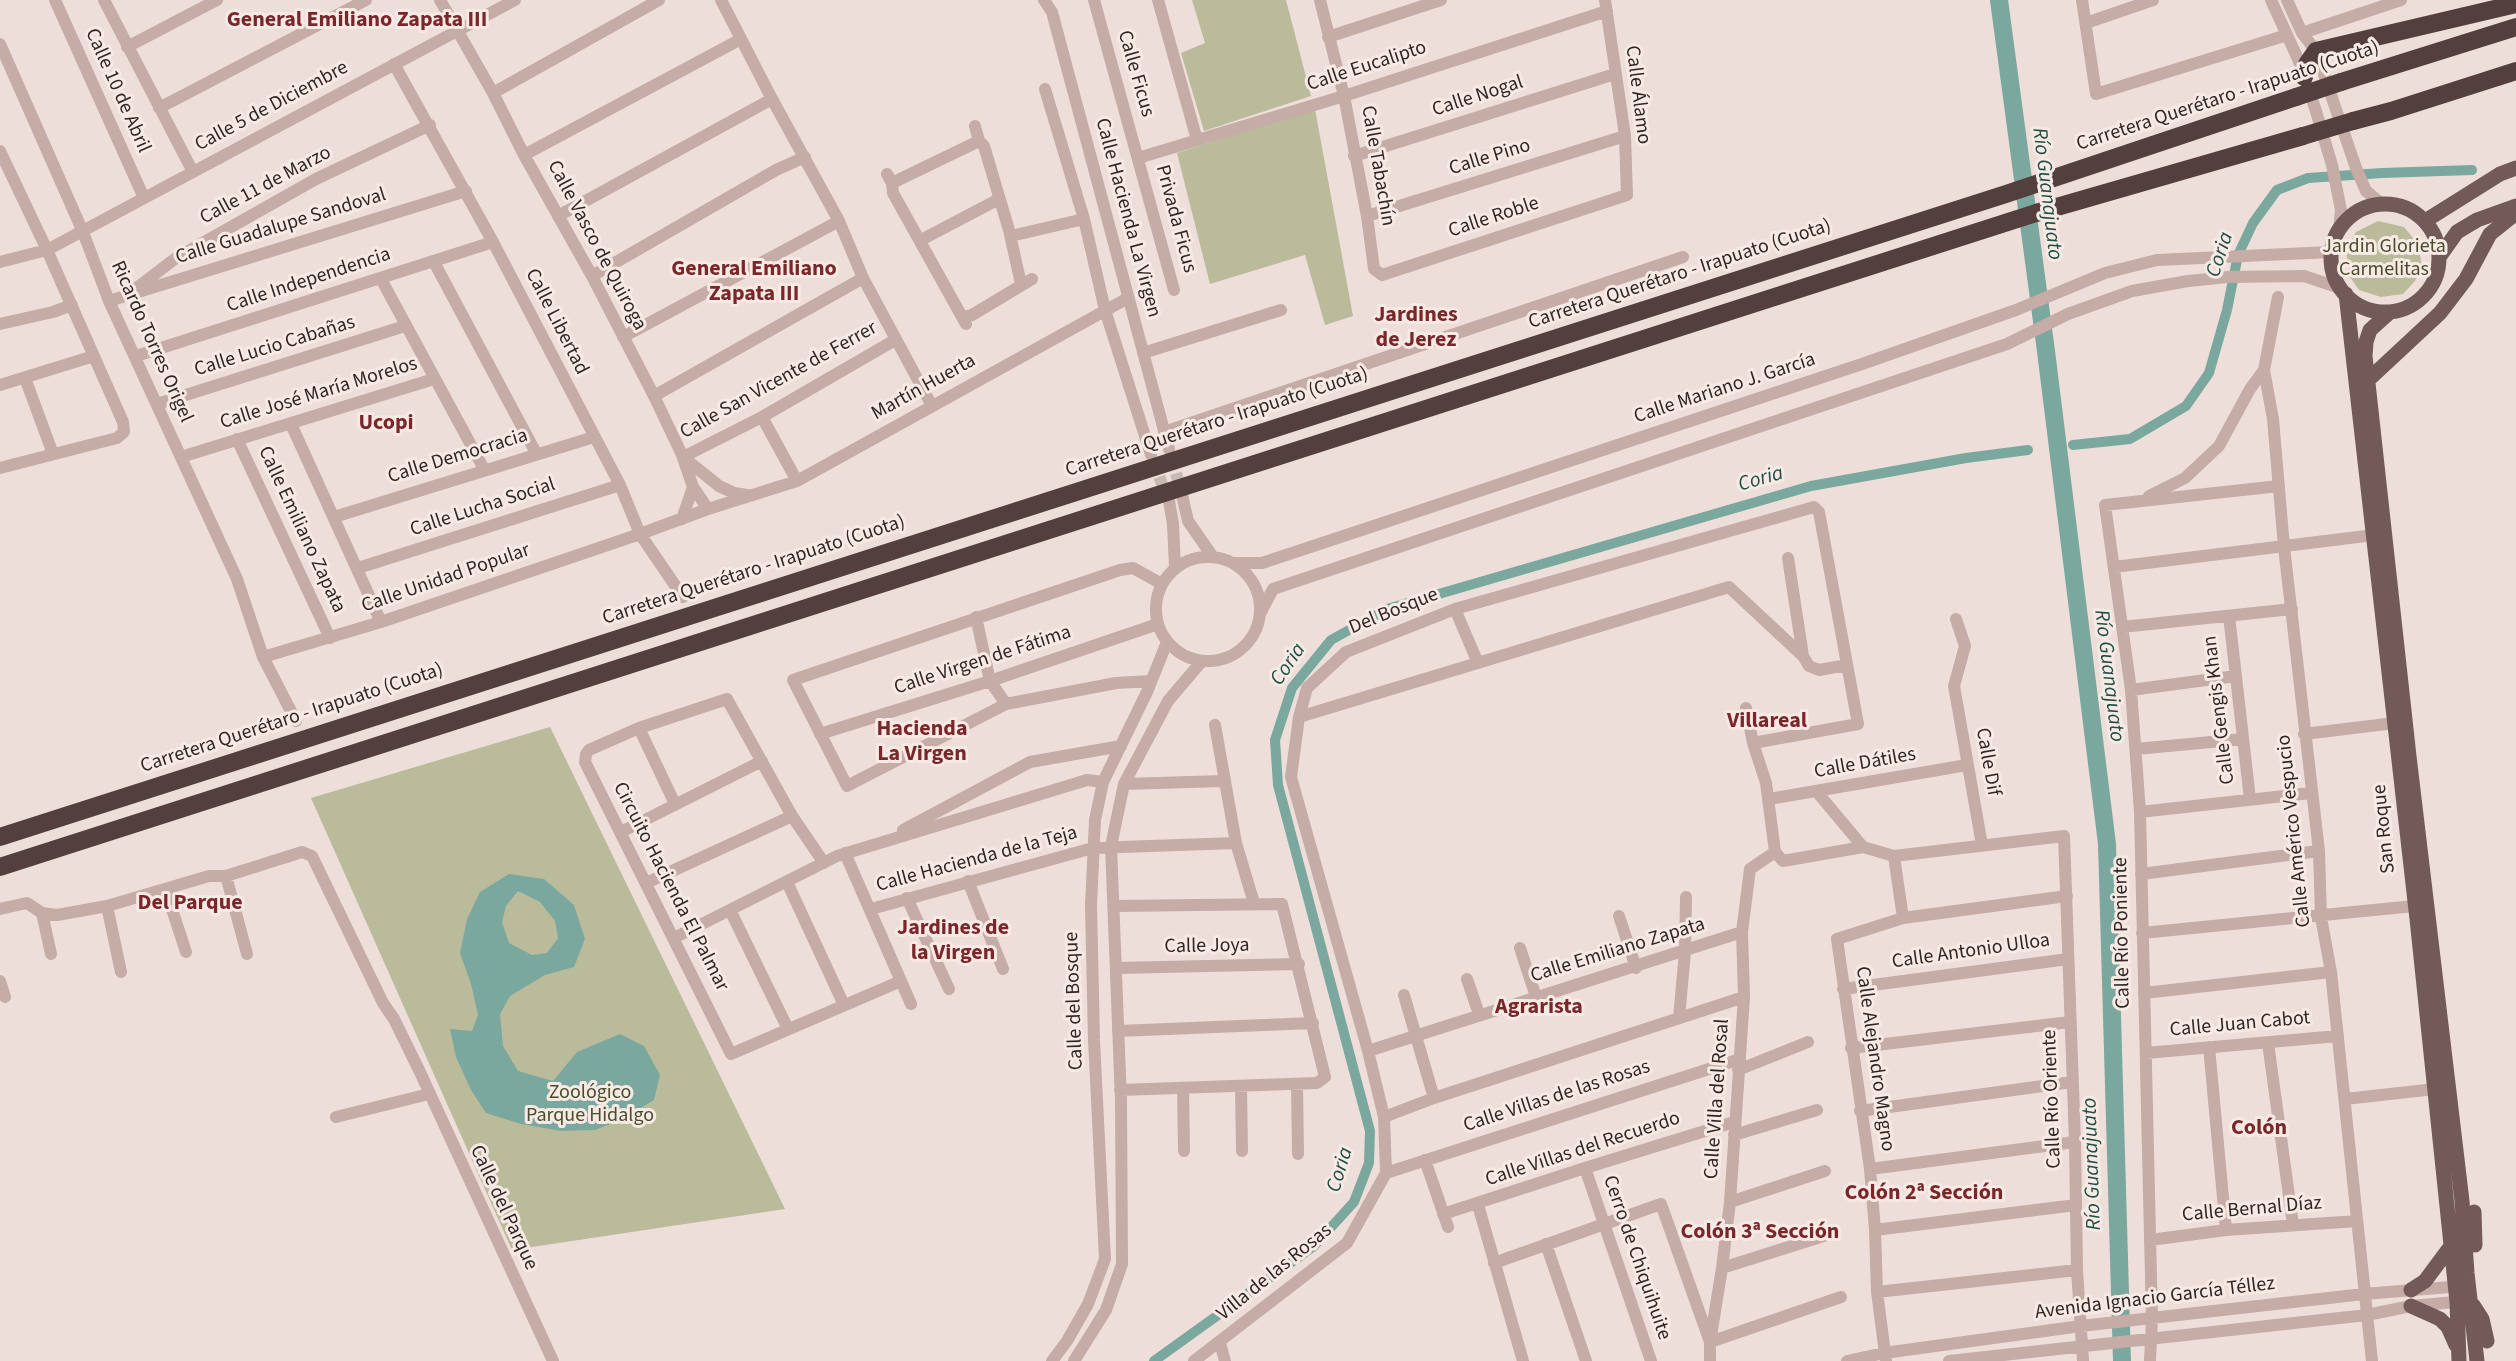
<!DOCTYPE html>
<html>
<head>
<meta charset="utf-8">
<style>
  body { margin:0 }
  canvas { display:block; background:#eeded9 }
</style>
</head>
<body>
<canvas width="2516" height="1361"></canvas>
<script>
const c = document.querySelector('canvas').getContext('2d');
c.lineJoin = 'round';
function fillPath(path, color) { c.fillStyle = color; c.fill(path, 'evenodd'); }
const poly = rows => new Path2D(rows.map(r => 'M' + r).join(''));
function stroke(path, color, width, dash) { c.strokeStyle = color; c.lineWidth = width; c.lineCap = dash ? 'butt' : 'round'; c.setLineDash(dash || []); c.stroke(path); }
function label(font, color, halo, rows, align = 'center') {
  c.font = font + ' "Source Sans 3",sans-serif'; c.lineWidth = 6; c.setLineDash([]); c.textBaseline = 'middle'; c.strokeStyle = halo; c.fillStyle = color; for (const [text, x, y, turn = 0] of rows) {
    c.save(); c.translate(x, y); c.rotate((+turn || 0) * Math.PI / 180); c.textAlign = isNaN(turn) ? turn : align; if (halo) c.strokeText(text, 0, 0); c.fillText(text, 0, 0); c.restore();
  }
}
fillPath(poly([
  [1192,0,1286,0,1311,96,1204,131,1181,53,1205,43],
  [1315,109,1353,316,1325,325,1305,255,1210,284,1177,153],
  [2378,221,2404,227,2418,244,2422,266,2415,281,2403,294,2381,297,2359,290,2350,277,2346,251,2356,232],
  [550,727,785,1209,512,1250,311,798]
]), '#b9bb9b');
fillPath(poly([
  [509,874,544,879,574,905,585,939,574,967,545,975,510,996,500,1014,503,1046,518,1071,553,1081,577,1052,620,1034,644,1046,660,1075,654,1100,621,1120,595,1130,561,1131,521,1124,486,1113,471,1090,456,1057,450,1029,472,1031,478,1015,471,984,460,953,467,919,480,892],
  [518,891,540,902,555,921,558,938,547,953,532,955,509,943,502,922,506,906]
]), '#7ba89e');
stroke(poly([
  [2073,445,2130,439,2186,406,2209,373,2227,310,2238,255,2253,223,2277,190,2308,178,2382,173,2472,170],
  [1154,1361,1314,1246,1354,1202,1369,1163,1370,1131,1278,785,1275,740,1292,688,1331,640,1387,609,1811,486,1966,458,2028,450]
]), '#7ba89e', 10);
stroke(poly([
  [1999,0,2046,351,2107,844,2122,1361]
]), '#7ba89e', 18);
stroke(poly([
  [1171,456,1182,494],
  [1153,460,1168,500]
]), '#c8b9b5', 12, [12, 6]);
stroke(poly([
  [55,0,144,198],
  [104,0,193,172],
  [440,0,493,93,524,155,592,276,654,396,683,457,719,486,734,493,747,495],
  [721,0,772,99,839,221,863,278,932,406],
  [1044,0,1052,12,1169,449],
  [1094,0,1174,290],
  [1158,0,1197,140],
  [1320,0,1344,96,1367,216,1374,269,1382,275,1627,195,1625,136,1605,0],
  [2082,0,2096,94,2287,35],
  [2271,0,2298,59,2315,108,2332,165,2341,210,2339,230],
  [2287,0,2302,33,2316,51,2356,168,2366,191,2382,204],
  [2086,23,2153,0],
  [2302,33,2401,0],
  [1328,37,1441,0],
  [0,44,83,232,109,301,237,579,263,657,296,721],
  [127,47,217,0],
  [394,64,493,242,620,485,640,534,683,597],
  [1045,89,1084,219,1105,310,1151,455],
  [493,93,659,0],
  [159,108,366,0],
  [975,126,979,141,984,146,1009,230,1021,284],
  [0,151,47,250,123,422,124,432,117,438,0,468],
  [524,155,741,39],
  [1354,156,1615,74],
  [1138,158,1344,96,1607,11],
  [887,174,892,183,893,193,966,324],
  [892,183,979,141],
  [558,216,772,99],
  [1367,216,1625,136],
  [1011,236,1084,219],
  [921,240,999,199],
  [0,262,47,250,515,0],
  [434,262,536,453],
  [592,276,776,170,805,157],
  [381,279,484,469],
  [134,290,176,258,316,179,430,125],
  [2278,297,2264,370,2273,419,2284,547,2319,851,2321,917,2331,972,2372,1361],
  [109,301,466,191],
  [963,317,972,315,1032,279],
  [0,324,53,312,72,305],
  [623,337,839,221],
  [1143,353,1281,310],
  [136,356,493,242],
  [25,378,53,454],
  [0,385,94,356],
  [654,396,863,278],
  [157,404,405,326],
  [762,417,797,481],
  [291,424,381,622],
  [1164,432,1683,257],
  [237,439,330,638],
  [181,457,434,379],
  [683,457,762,417,895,340],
  [683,458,693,487,708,509],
  [1182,495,1188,521,1213,557],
  [2149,496,2185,478,2219,446,2250,389,2264,370],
  [1169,501,1173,524,1175,569],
  [334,517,594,437],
  [682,519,693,487],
  '1156 609a52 52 0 1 1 104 0a52 52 0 1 1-104 0Z',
  [1788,558,1803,656,1809,666,1819,670,1847,665],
  [1233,563,1262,563,1862,364,2016,310,2105,273,2157,260,2331,252],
  [2114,567,2374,535],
  [358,568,620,485],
  [1455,609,1478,663],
  [1260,614,1273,589,2007,344,2068,314,2132,291,2188,281,2228,277,2304,276,2340,288],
  [2229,616,2250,799],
  [976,617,990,681,1006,704],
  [1956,619,1965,646,1954,686,1982,845],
  [2122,627,2292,609],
  [263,657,381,622,640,534,708,509,797,481,1128,298],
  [1151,681,1116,683,1006,704,847,786,793,680,1120,570,1133,568,1162,584],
  [2131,690,2236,676],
  [1746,708,1753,743,1766,783,1775,852,1783,861,1863,847,1894,856,2064,836,2075,1142,2077,1270,2083,1361],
  [1299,717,1729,587,1803,656],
  [1215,725,1236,843,1254,903],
  [639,728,675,804],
  [820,734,990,681,1158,624],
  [2304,734,2395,723],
  [2136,749,2243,739],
  [1124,784,1223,781],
  [1817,792,1863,847],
  [1769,799,1967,765],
  [2140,812,2311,793],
  [903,830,1030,762,1121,746],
  [621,832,762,761],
  [845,853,911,1004],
  [1894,856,1903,918],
  [824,863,792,816,727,699,639,728,589,750,586,754,585,762,731,1054,901,981],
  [2141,874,2319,851],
  [226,876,247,954],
  [968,881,1003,969],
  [787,882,844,1005],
  [646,883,792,816],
  [166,891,186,952],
  [907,898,949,989],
  [107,906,121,972],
  [1114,906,1282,904,1325,1077,1317,1083,1120,1090],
  [0,909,27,903,42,913,57,915,107,906,209,876,226,876,302,852,312,856,383,1003,394,1019,419,1070,553,1361],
  [871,909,1093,848,1236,843],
  [730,910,788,1029],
  [42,913,51,954],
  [1619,916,1636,968],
  [2142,933,2414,906],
  [674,938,837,856,1087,780,1103,782],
  [1520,948,1536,997],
  [1116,968,1299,964],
  [1467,979,1479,1014],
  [0,981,5,997],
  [1843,989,2068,959],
  [2144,993,2331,972],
  [1404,995,1434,1098],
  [1679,1018,1685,952,1686,897],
  [1118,1031,1313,1023],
  [2268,1043,2293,1225],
  [2209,1047,2226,1230],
  [1851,1048,2070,1022],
  [1368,1051,1742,932],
  [2146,1053,2338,1036],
  [1738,1070,1808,1042],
  [1297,1084,1298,1154],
  [1241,1087,1242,1151],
  [1183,1088,1184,1151],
  [2345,1099,2435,1089],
  [1860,1111,2072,1082],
  [336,1117,429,1094],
  [1384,1117,1434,1098,1744,997],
  [1734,1135,1817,1110],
  [1425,1160,1448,1227],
  [1585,1168,1651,1361],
  [1870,1169,2075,1142],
  [1386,1173,1384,1117,1368,1051,1291,777,1299,717,1307,688,1346,652,1455,609,1814,507,1819,512,1858,724,1753,743],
  [1386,1173,1740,1059],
  [1730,1202,1825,1171],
  [1478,1205,1523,1361],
  [1443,1214,1585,1168,1734,1122],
  [1875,1230,2076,1205],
  [2150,1240,2226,1230,2357,1221],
  [1546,1244,1586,1361],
  [1494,1263,1661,1204,1710,1342,1841,1297],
  [1722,1268,1830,1234],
  [1877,1292,2077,1270],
  [1220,1343,1225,1361],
  [1052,1361,1067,1341,1088,1304,1105,1259,1094,1040,1091,905,1095,820,1103,782,1147,692,1167,642],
  [1074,1361,1106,1310,1122,1264,1121,1101,1111,846,1124,784,1168,701,1202,661],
  [1194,1361,1347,1243,1386,1173],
  [1710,1361,1710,1342,1722,1268,1730,1202,1744,997,1742,932,1750,869,1775,852],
  [1847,1361,1884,1353,2081,1326,2364,1294,2462,1286],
  [1886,1361,1877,1292,1875,1230,1870,1169,1837,939,1903,918,2067,896],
  [1949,1361,2367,1315,2411,1306,2466,1301],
  [2150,1361,2152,1319,2140,812,2131,690,2105,505,2279,486]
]), '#c5aca6', 12);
stroke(poly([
  '2331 258a54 54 0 1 1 108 0a54 54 0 1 1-108 0Z',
  [2425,221,2500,174,2516,168],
  [2440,256,2457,232,2477,220,2516,206],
  [2346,294,2417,919,2457,1302,2459,1361],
  [2390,312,2370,330,2366,342,2365,356,2409,756,2462,1201,2467,1273,2477,1361],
  [2367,381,2440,313,2466,279,2490,234,2516,213],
  [2474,1212,2475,1245],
  [2411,1290,2425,1281,2451,1246],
  [2473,1305,2482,1319,2487,1341],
  [2411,1306,2440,1319,2448,1327,2456,1345]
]), '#725a59', 15);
stroke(poly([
  [2304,77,2307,64,2316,51,2516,4],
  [2341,82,2516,27],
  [2353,121,2391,111,2516,71],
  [0,837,2006,194,2296,97],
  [0,867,2036,213,2303,136]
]), '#523f3e', 18);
stroke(poly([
  [2296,97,2341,82],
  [2303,136,2353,121]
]), '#523f3e', 18);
label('20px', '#322726', '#f7e9e4', [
  ["Calle Eucalipto",1367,67,-18],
  ["Calle Ficus",1135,74,74],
  ["Calle 10 de Abril",117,91,66],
  ["Calle Álamo",1637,95,83],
  ["Calle Nogal",1478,97,-18],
  ["Carretera Querétaro - Irapuato (Cuota)",2228,97,-18],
  ["Calle 5 de Diciembre",272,107,-28],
  ["Calle Pino",1490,158,-17],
  ["Calle Tabachín",1377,166,80],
  ["Calle 11 de Marzo",266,186,-28],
  ["Calle Hacienda La Virgen",1127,218,75],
  ["Calle Roble",1494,218,-18],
  ["Privada Ficus",1175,219,75],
  ["Calle Guadalupe Sandoval",281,227,-17],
  ["Calle Vasco de Quiroga",596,246,62],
  ["Carretera Querétaro - Irapuato (Cuota)",1680,275,-18],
  ["Calle Independencia",309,281,-18],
  ["Calle Libertad",556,322,63],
  ["Ricardo Torres Origel",151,342,66],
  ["Calle Lucio Cabañas",275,347,-17],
  ["Calle San Vicente de Ferrer",779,381,-29],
  ["Martín Huerta",924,388,-29],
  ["Calle Mariano J. García",1725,389,-18],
  ["Calle José María Morelos",319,394,-17],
  ["Carretera Querétaro - Irapuato (Cuota)",1217,423,-18],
  ["Calle Democracia",458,457,-17],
  ["Calle Lucha Social",483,508,-18],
  ["Calle Emiliano Zapata",301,530,65],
  ["Carretera Querétaro - Irapuato (Cuota)",754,571,-18],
  ["Calle Unidad Popular",446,579,-19],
  ["Del Bosque",1394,612,-22],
  ["Calle Virgen de Fátima",983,661,-18],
  ["Calle Gengis Khan",2220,710,-97],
  ["Carretera Querétaro - Irapuato (Cuota)",292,719,-18],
  ["Calle Dif",1987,762,80],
  ["Calle Dátiles",1865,764,-10],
  ["San Roque",2385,829,-96],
  ["Calle Américo Vespucio",2295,831,-96],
  ["Calle Hacienda de la Teja",977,860,-15],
  ["Circuito Hacienda El Palmar",670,887,63],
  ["Calle Río Poniente",2123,933,-91],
  ["Calle Joya",1207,947,-1],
  ["Calle Emiliano Zapata",1618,951,-17],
  ["Calle Antonio Ulloa",1971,952,-8],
  ["Calle del Bosque",1075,1001,-92],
  ["Calle Juan Cabot",2240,1025,-5],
  ["Calle Alejandro Magno",1874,1059,82],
  ["Calle Villas de las Rosas",1557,1097,-18],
  ["Calle Villa del Rosal",1718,1099,-86],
  ["Calle Río Oriente",2053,1099,-92],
  ["Calle Villas del Recuerdo",1583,1150,-18],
  ["Calle del Parque",503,1208,65],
  ["Calle Bernal Díaz",2252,1210,-5],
  ["Cerro de Chiquihuite",1636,1258,71],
  ["Villa de las Rosas",1275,1273,-39],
  ["Avenida Ignacio García Téllez",2155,1299,-7]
]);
label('20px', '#4a4d2c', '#f7e9e4', [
  ["Jardin Glorieta",2384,248],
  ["Carmelitas",2384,271],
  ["Zoológico",590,1094],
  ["Parque Hidalgo",590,1117]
]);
label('italic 21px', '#204f45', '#f7e9e4', [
  ["Río Guanajuato",2046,194,83],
  ["Coria",2221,255,-72],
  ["Coria",1761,480,-16],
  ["Coria",1289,665,-56],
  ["Río Guanajuato",2108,676,83],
  ["Río Guanajuato",2093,1164,-92],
  ["Coria",1341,1170,-73]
]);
label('bold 22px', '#79272a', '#f7e9e4', [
  ["General Emiliano Zapata III",357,21],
  ["General Emiliano",754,270],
  ["Zapata III",754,295],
  ["Jardines",1416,316],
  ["de Jerez",1416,341],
  ["Ucopi",386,424],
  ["Villareal",1767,722],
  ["Hacienda",922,730],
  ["La Virgen",922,755],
  ["Del Parque",190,904],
  ["Jardines de",953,929],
  ["la Virgen",953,954],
  ["Agrarista",1539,1008],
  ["Colón",2259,1129],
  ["Colón 2ª Sección",1924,1194],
  ["Colón 3ª Sección",1760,1233]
]);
</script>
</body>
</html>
